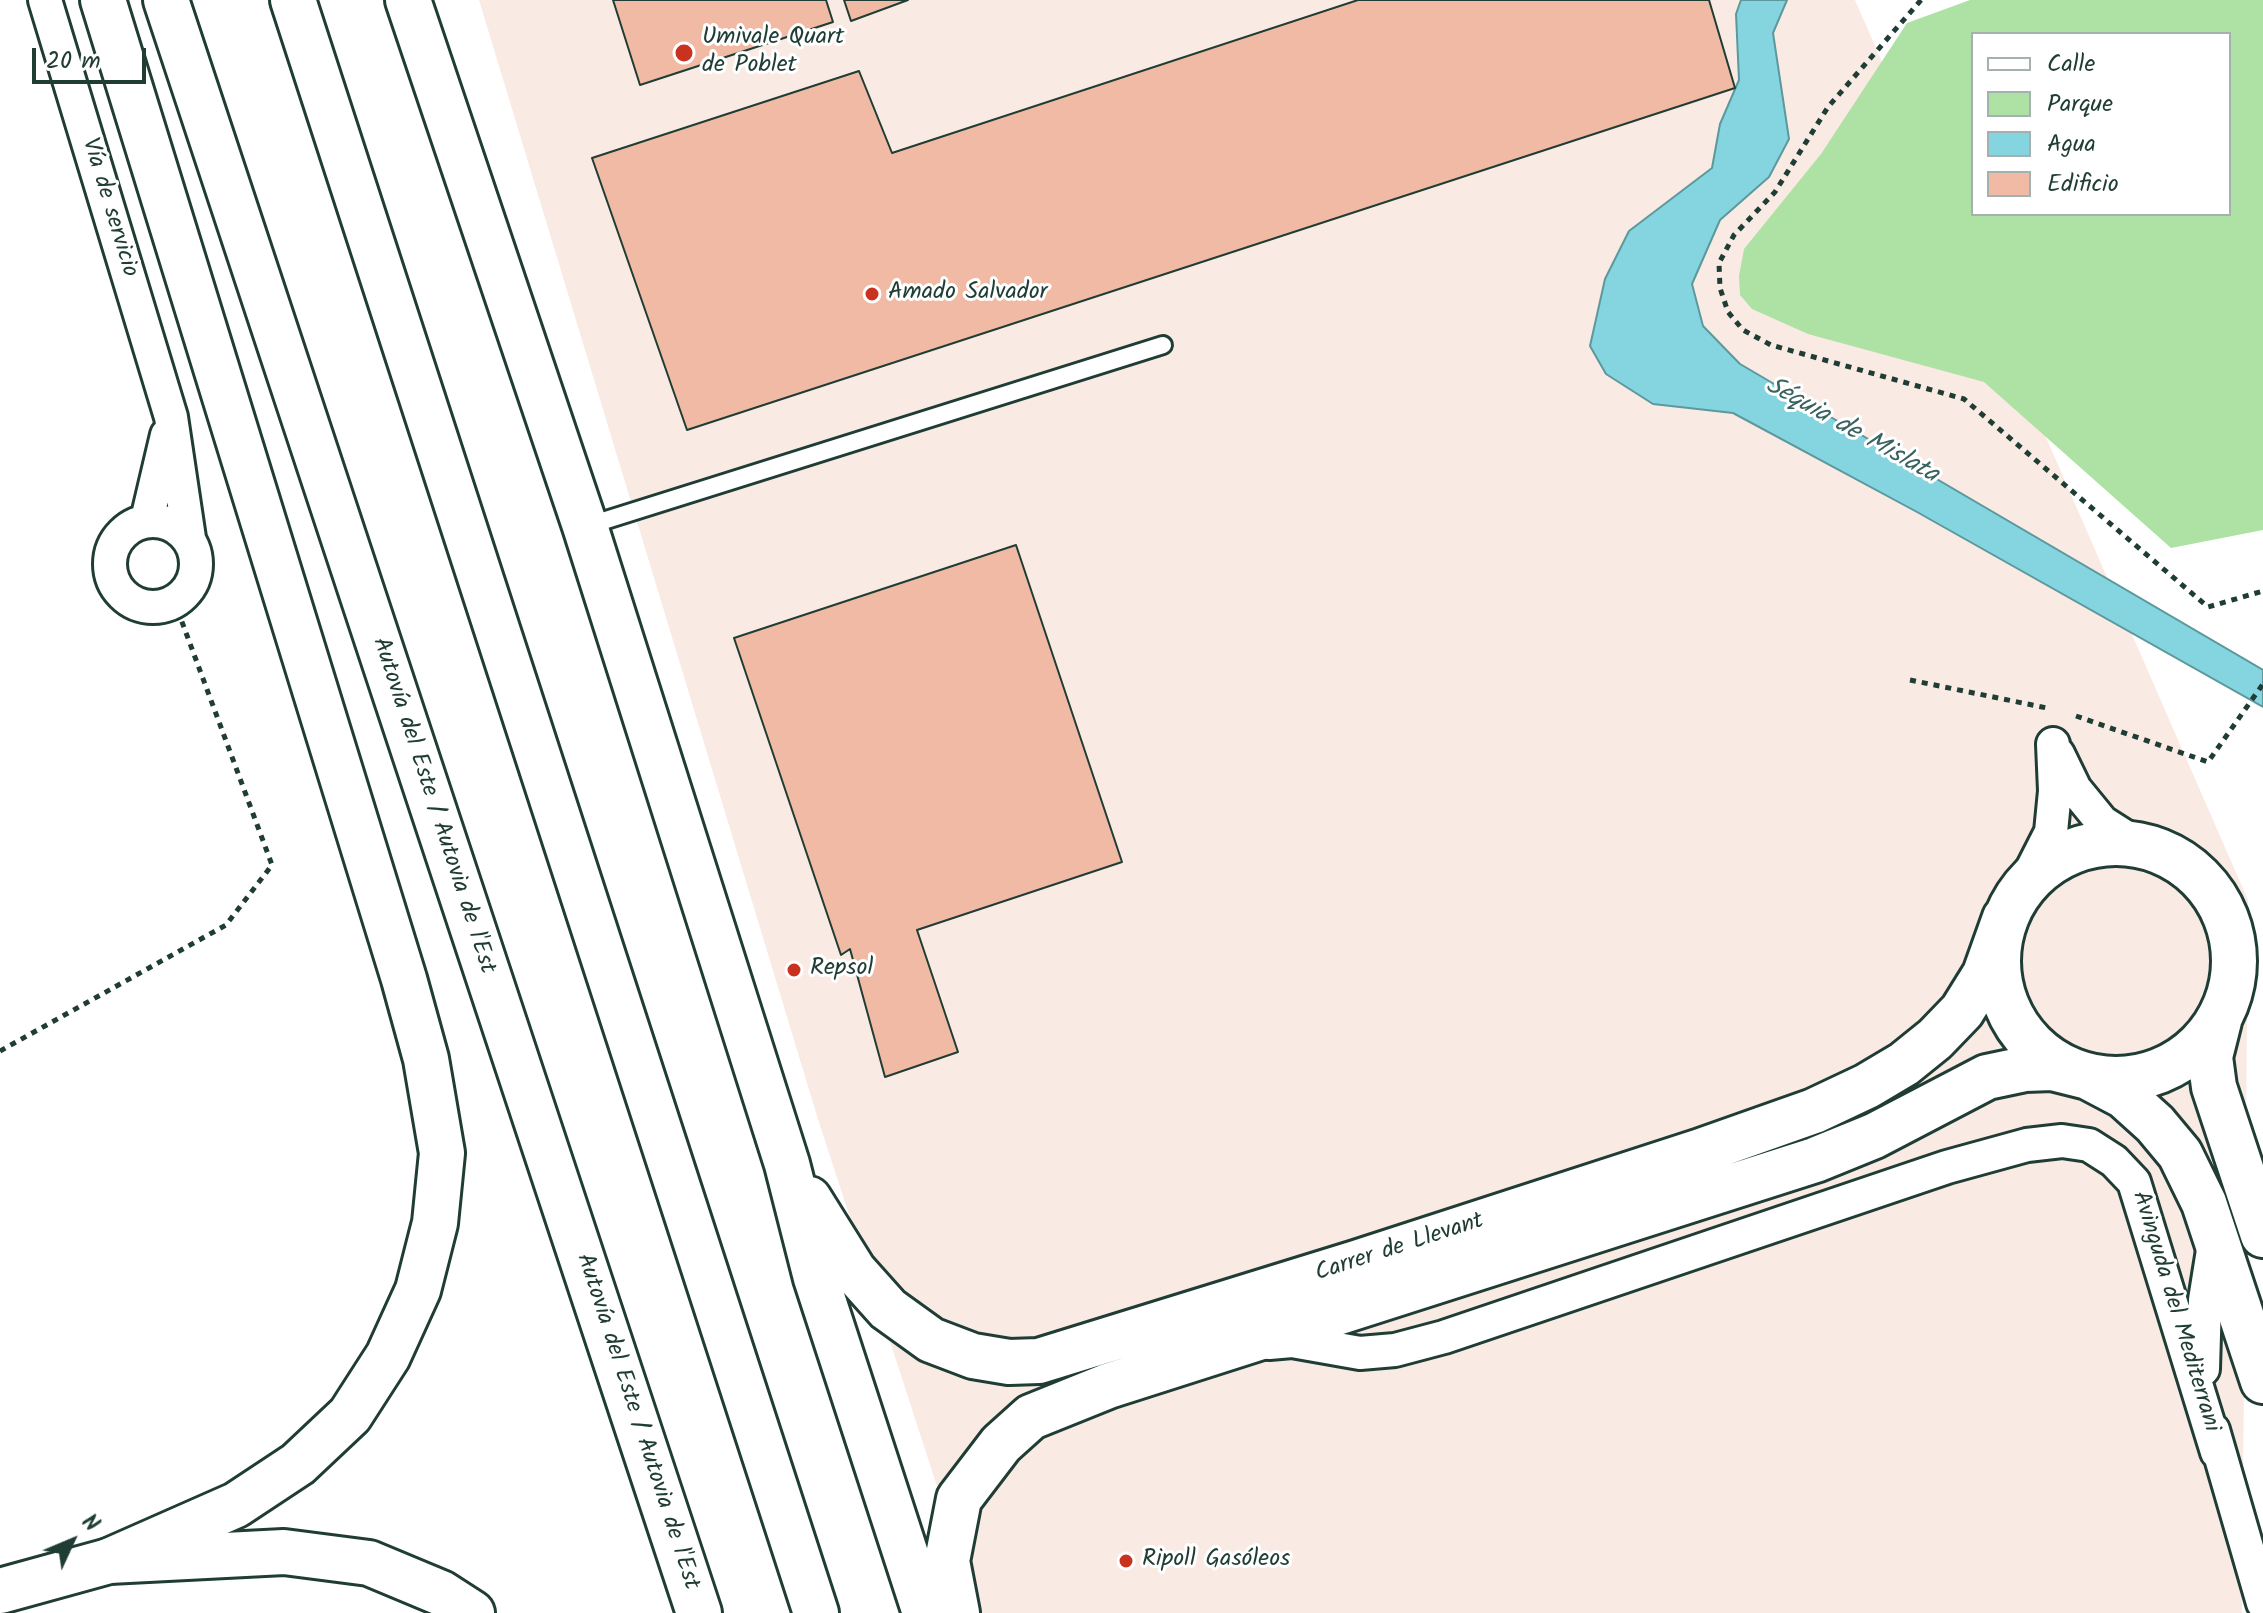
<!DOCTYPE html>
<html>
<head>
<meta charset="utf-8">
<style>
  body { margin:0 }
  #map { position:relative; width:2263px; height:1613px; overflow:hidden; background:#fff; font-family:Kalam,sans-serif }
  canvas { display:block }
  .legend { position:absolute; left:1971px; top:32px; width:260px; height:184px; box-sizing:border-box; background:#fff; border:2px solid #a5b1ae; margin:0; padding:10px 14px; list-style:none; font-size:24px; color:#1f3d34 }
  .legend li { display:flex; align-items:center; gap:16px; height:40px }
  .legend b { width:40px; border:2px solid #a5b1ae }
  .north { position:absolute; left:32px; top:1501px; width:80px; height:80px; -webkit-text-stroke:6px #fff; paint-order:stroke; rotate:46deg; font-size:22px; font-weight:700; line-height:32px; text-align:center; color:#1f3d34 }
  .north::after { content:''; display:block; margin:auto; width:28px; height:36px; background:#1f3d34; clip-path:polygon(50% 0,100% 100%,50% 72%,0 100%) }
  .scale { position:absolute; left:32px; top:48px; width:114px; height:36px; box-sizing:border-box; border:4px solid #1f3d34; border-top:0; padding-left:10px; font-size:24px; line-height:28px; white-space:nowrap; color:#1f3d34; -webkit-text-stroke:6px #fff; paint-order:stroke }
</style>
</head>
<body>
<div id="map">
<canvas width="2263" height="1613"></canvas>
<ul class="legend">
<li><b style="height:10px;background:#fff"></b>Calle</li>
<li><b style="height:22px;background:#aee2a4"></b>Parque</li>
<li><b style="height:22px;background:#85d5e1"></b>Agua</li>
<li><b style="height:22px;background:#f0baa4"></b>Edificio</li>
</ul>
<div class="north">N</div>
<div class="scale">20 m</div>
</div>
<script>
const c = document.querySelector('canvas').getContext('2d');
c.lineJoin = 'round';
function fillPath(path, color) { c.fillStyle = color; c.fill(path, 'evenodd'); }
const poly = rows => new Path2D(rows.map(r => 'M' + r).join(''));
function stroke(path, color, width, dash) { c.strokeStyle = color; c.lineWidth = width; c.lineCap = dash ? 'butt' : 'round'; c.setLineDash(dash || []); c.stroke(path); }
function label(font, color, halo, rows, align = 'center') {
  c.font = font + ' Kalam,sans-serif'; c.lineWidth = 6; c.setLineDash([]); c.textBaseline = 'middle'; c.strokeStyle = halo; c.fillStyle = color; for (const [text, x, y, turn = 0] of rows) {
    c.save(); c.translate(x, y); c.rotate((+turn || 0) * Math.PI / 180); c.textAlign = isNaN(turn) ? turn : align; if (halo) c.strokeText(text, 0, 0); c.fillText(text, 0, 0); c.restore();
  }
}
fillPath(poly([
  [479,0,1855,0,2248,900,2242,1613,978,1613,817,1116]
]), '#faeae4');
fillPath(poly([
  [1970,0,2263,0,2263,530,2171,548,1984,382,1808,334,1752,309,1740,295,1739,276,1744,249,1821,154,1907,23],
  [1973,34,2229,34,2229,214,1973,214]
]), '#aee2a4');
const water = poly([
  [1741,0,1787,0,1773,33,1789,139,1769,177,1720,220,1692,284,1703,326,1740,364,2263,670,2263,707,1917,512,1733,413,1653,404,1606,374,1590,346,1605,279,1629,231,1712,168,1720,124,1739,80,1736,14,1741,0]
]);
fillPath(water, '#85d5e1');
stroke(water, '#5c989c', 2);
const building = poly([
  [613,0,826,0,833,22,640,85,613,0],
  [844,0,908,0,851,21,844,0],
  [1358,0,1709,0,1735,88,687,430,592,158,859,71,892,153,1358,0],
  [1016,545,1122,862,917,930,958,1052,885,1077,850,949,841,955,734,638,1016,545]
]);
fillPath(building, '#f0baa4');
stroke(building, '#1f3d34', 2);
const lane = poly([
  [587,526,1163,345]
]);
const street = poly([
  [45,0,171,417,189,538],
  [147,520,167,435],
  '110 564a43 43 0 1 1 86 0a43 43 0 1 1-86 0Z',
  [2058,754,2075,789,2102,822,2135,843],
  [2025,883,2051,832,2055,791,2053,744],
  [1269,1343,1292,1341,1360,1353,1395,1350,1444,1337,1947,1167,2027,1145,2062,1141,2089,1145,2114,1161,2134,1182,2217,1452],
  [2203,1369,2205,1300,2214,1244],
  [2213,1430,2263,1603]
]);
const secondary = poly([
  [408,0,585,526,787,1164,816,1278,925,1613],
  '1998 961a118 118 0 1 1 236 0a118 118 0 1 1-236 0Z',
  [2219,1021,2210,1057,2214,1087,2263,1235],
  [809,1199,854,1271,888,1309,931,1340,973,1356,1009,1362,1039,1361,1356,1263,1698,1152,1814,1111,1867,1086,1904,1064,1935,1039,1962,1011,1985,974,2005,918],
  [0,1591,109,1561,284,1552,369,1563,441,1593,472,1613],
  [957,1613,947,1561,959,1499,1001,1444,1031,1417,1108,1386,1815,1160,1874,1136,1987,1077,2025,1069,2052,1068,2088,1077,2124,1096,2155,1124,2180,1154,2204,1203,2263,1381]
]);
const highway = poly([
  [103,0,404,979,426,1059,442,1153,435,1223,418,1290,388,1356,350,1415,298,1464,236,1505,109,1561],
  [166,0,699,1613],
  [293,0,816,1613]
]);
stroke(lane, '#1f3d34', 22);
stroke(street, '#1f3d34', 38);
stroke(secondary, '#1f3d34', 50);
stroke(highway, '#1f3d34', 50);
stroke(poly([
  [1921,0,1828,107,1775,192,1734,235,1719,263,1720,288,1728,312,1743,330,1771,345,1964,399,2208,607,2263,591],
  [1910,680,2047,708],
  [2076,716,2208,762,2263,684],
  [0,1051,226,925,272,865,175,603]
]), '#1f3d34', 5, [6, 6]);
stroke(lane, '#fff', 16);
stroke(street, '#fff', 32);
stroke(secondary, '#fff', 44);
stroke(highway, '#fff', 44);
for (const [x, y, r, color] of [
  [684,53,10,"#c8321e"],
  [872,294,8,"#c8321e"],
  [794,970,8,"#c8321e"],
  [1126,1561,8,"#c8321e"]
]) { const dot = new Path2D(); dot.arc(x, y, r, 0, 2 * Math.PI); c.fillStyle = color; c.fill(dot); stroke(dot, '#fff', 3); }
label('24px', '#1f3d34', '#fff', [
  ["Umivale Quart",702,39],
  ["de Poblet",702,67],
  ["Amado Salvador",888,294],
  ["Repsol",810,970],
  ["Ripoll Gasóleos",1142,1561]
], 'left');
label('24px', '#1f3d34', '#fff', [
  ["Vía de servicio",108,208,73],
  ["Autovía del Este / Autovia de l'Est",432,806,72],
  ["Carrer de Llevant",1400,1249,-18],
  ["Avinguda del Mediterrani",2174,1312,73],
  ["Autovía del Este / Autovia de l'Est",636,1422,72]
]);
label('italic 26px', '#38635f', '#fff', [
  ["Séquia de Mislata",1851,432,29]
]);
</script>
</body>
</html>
